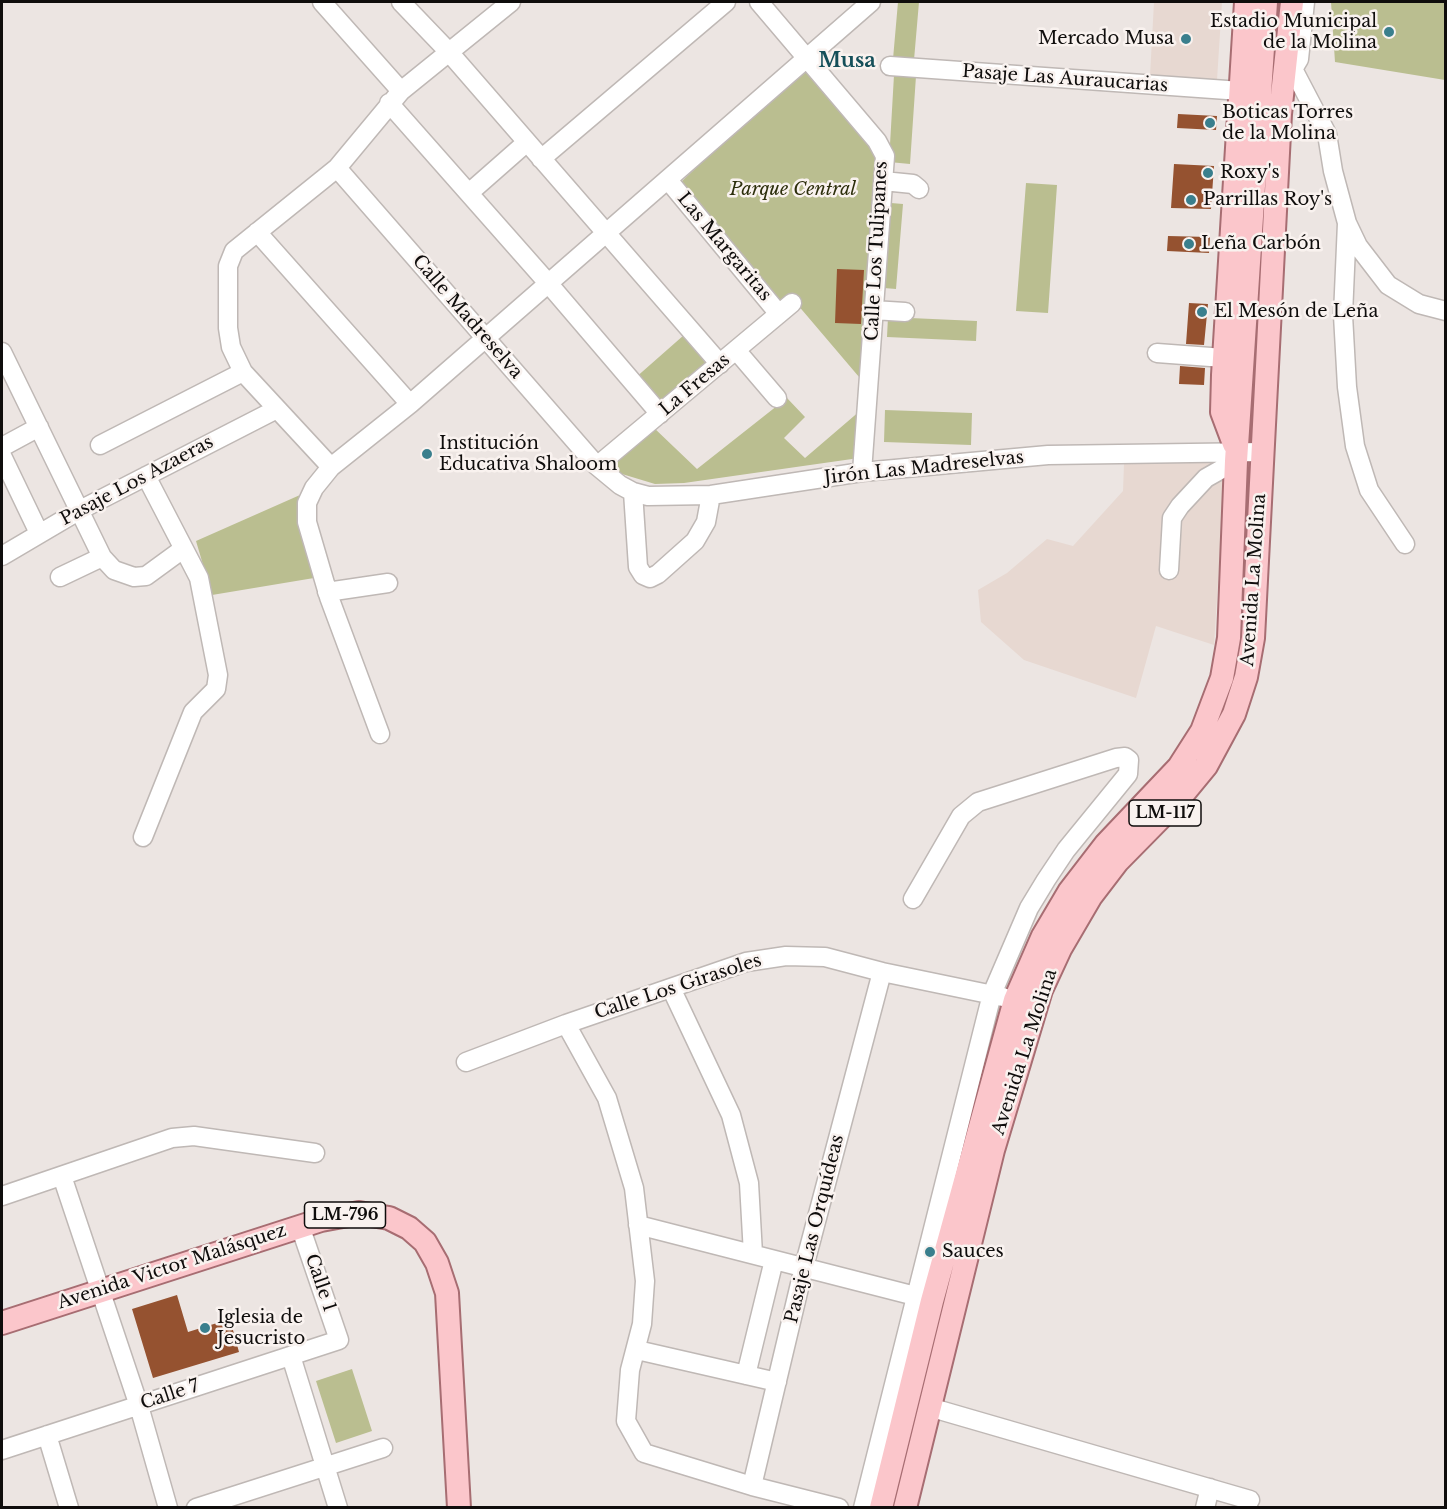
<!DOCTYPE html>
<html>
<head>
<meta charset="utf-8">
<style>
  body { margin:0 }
  #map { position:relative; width:1447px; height:1509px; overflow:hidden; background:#ece5e2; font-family:"Libre Baskerville",serif }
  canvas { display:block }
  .frame { position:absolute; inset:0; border:3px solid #0f0d0c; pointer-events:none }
</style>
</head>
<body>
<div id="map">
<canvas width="1447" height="1509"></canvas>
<div class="frame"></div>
</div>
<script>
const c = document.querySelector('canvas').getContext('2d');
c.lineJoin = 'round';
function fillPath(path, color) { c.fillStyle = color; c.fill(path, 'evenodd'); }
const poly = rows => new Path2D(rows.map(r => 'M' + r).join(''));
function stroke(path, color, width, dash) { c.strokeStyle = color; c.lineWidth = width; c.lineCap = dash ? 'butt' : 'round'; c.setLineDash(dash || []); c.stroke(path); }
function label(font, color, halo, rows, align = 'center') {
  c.font = font + ' "Libre Baskerville",serif'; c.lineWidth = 5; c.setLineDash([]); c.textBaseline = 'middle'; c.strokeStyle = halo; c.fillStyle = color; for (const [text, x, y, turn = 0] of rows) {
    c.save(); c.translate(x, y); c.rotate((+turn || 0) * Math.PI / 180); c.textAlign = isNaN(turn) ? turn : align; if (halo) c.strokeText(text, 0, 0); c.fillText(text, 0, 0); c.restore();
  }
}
fillPath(poly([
  [1154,2,1222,2,1217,80,1150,76],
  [1213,459,1225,472,1214,645,1156,626,1136,698,1024,660,981,622,978,590,1007,573,1047,539,1073,546,1123,491,1124,464]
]), '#e7d8d1');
fillPath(poly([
  [898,2,919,2,914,60,893,59],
  [1331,2,1445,2,1445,80,1335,62],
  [807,61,867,141,876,160,865,384,791,297,779,306,678,185],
  [894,75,916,76,910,164,889,162],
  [1026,183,1057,185,1048,313,1016,311],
  [891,203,903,204,896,289,884,288],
  [888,317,977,321,976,341,887,337],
  [684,335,711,366,661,410,634,379],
  [787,398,805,417,784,438,805,458,861,410,859,458,684,483,655,484,622,474,605,464,652,426,697,469],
  [885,410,972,413,971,445,884,442],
  [300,495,314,578,212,595,196,541],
  [352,1369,372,1431,336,1443,316,1381]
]), '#babe90');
fillPath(poly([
  [1178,114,1217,116,1216,130,1177,128],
  [1174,164,1214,166,1211,209,1171,208],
  [1168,236,1210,237,1209,253,1167,251],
  [837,269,864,270,861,324,835,323],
  [1189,303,1208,304,1204,345,1186,344],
  [1180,366,1205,368,1204,385,1179,384],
  [177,1295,188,1332,230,1319,239,1352,153,1378,132,1309]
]), '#955230');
const minor = poly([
  [322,2,401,91],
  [401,2,448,51,720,364],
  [759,2,877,141,885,156,862,472],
  [890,66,1241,91],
  [1293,69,1327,134,1333,171,1347,223,1358,246,1388,285,1419,304,1446,311],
  [1287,79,1299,59,1305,2],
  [389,103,548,283,660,414],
  [541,159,726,2],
  [337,168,597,466,620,485,633,492,648,496,711,495,862,472,1048,455,1262,452],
  [668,180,779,314],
  [883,181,913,184,919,189],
  [469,193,527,142],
  [1347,223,1343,315,1347,387,1355,446,1369,490,1405,544],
  [257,232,410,404],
  [873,310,905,312],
  [736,350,777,398],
  [2,352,102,557,114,570,134,577,146,576,183,549],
  [1157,353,1224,358],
  [100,445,243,372],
  [2,447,39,427],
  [2,456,39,533],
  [597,466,792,303],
  [331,467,243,372,231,347,228,328,228,266,234,251,337,168,401,91,511,2],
  [633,492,638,567,643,575,650,578,658,574,695,541,706,522,711,495],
  [2,556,80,510,275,410],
  [1169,570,1172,518,1180,506,1206,478,1236,461],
  [60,577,102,557],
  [327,592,388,583],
  [380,734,329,597,307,522,307,503,314,488,331,467,410,404,871,2],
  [143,837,193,712,216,689,218,675,199,578,146,476],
  [671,988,731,1115,749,1183,753,1254],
  [566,1024,607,1098,634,1188,645,1281,642,1324,630,1370,626,1421,644,1453,752,1486,839,1508],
  [466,1062,566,1024,746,962,786,956,825,957,882,972,1003,997],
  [62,1176,139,1406,168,1508],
  [2,1196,172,1138,194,1136,315,1153],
  [638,1225,927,1299],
  [637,1350,777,1382],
  [291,1356,338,1508],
  [746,1375,774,1260],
  [929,1407,1250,1500],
  [47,1435,69,1508],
  [2,1450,339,1340,300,1226],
  [752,1486,804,1267,882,972],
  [196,1508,383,1448],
  [863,1508,992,994,1029,908,1046,880,1066,850,1128,774,1129,760,1125,757,1116,758,978,802,961,816,913,899],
  [1205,1508,1210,1488]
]);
const major = poly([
  [1234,444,1222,412,1223,375,1246,2],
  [2,1323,321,1220,359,1213,389,1218,409,1228,425,1242,437,1263,447,1293,459,1508],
  [881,1508,932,1301,1015,1000,1043,936,1069,892,1106,844,1179,767,1202,731,1222,678,1229,638,1236,461,1266,2],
  [905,1508,993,1150,1041,990,1060,949,1091,896,1117,862,1178,800,1206,766,1234,714,1246,677,1253,638,1280,114,1292,2]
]);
stroke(minor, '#bfb8b5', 21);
stroke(major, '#a76d72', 26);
stroke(minor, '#fff', 18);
stroke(major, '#fbc6cb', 22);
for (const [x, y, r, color] of [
  [1389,32,6,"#3a7f8d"],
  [1186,39,6,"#3a7f8d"],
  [1210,123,6,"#3a7f8d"],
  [1208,173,6,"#3a7f8d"],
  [1191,200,6,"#3a7f8d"],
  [1189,244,6,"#3a7f8d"],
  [1202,312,6,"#3a7f8d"],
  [427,454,6,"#3a7f8d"],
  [930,1252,6,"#3a7f8d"],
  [205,1328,6,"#3a7f8d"]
]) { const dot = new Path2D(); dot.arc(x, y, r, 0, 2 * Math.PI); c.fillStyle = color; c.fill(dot); stroke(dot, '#f9f2ef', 2); }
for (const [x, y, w] of [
  [1165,813,72],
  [345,1215,81]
]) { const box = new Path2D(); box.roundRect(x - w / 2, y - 13, w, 26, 4.5); c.fillStyle = '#f9f2ef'; c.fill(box); stroke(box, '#0f0d0c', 1.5); }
label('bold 16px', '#0f0d0c', null, [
  ["LM-117",1165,813],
  ["LM-796",345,1215]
]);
label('18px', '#0f0d0c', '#f9f2ef', [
  ["Estadio Municipal",1377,22,"right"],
  ["de la Molina",1377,43,"right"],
  ["Mercado Musa",1174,39,"right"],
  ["Boticas Torres",1222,113],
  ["de la Molina",1222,134],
  ["Roxy's",1220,173],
  ["Parrillas Roy's",1203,200],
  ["Leña Carbón",1201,244],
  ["El Mesón de Leña",1214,312],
  ["Institución",439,444],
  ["Educativa Shaloom",439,465],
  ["Sauces",942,1252],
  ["Iglesia de",217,1318],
  ["Jesucristo",217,1339]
], 'left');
label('18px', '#0f0d0c', '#f9f2ef', [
  ["Pasaje Las Auraucarias",1065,79,4],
  ["Las Margaritas",724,247,50],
  ["Calle Los Tulipanes",877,251,-87],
  ["Calle Madreselva",467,317,49],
  ["La Fresas",695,385,-40],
  ["Jirón Las Madreselvas",924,468,-6],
  ["Pasaje Los Azaeras",137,481,-28],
  ["Avenida La Molina",1254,580,-86],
  ["Calle Los Girasoles",678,987,-18],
  ["Avenida La Molina",1025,1052,-72],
  ["Pasaje Las Orquídeas",815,1229,-76],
  ["Avenida Victor Malásquez",172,1267,-18],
  ["Calle 1",320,1283,71],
  ["Calle 7",170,1395,-18]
]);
label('italic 18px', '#2c2e0b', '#f9f2ef', [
  ["Parque Central",793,190]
]);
label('bold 20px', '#154f59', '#f9f2ef', [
  ["Musa",847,61]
]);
</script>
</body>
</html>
